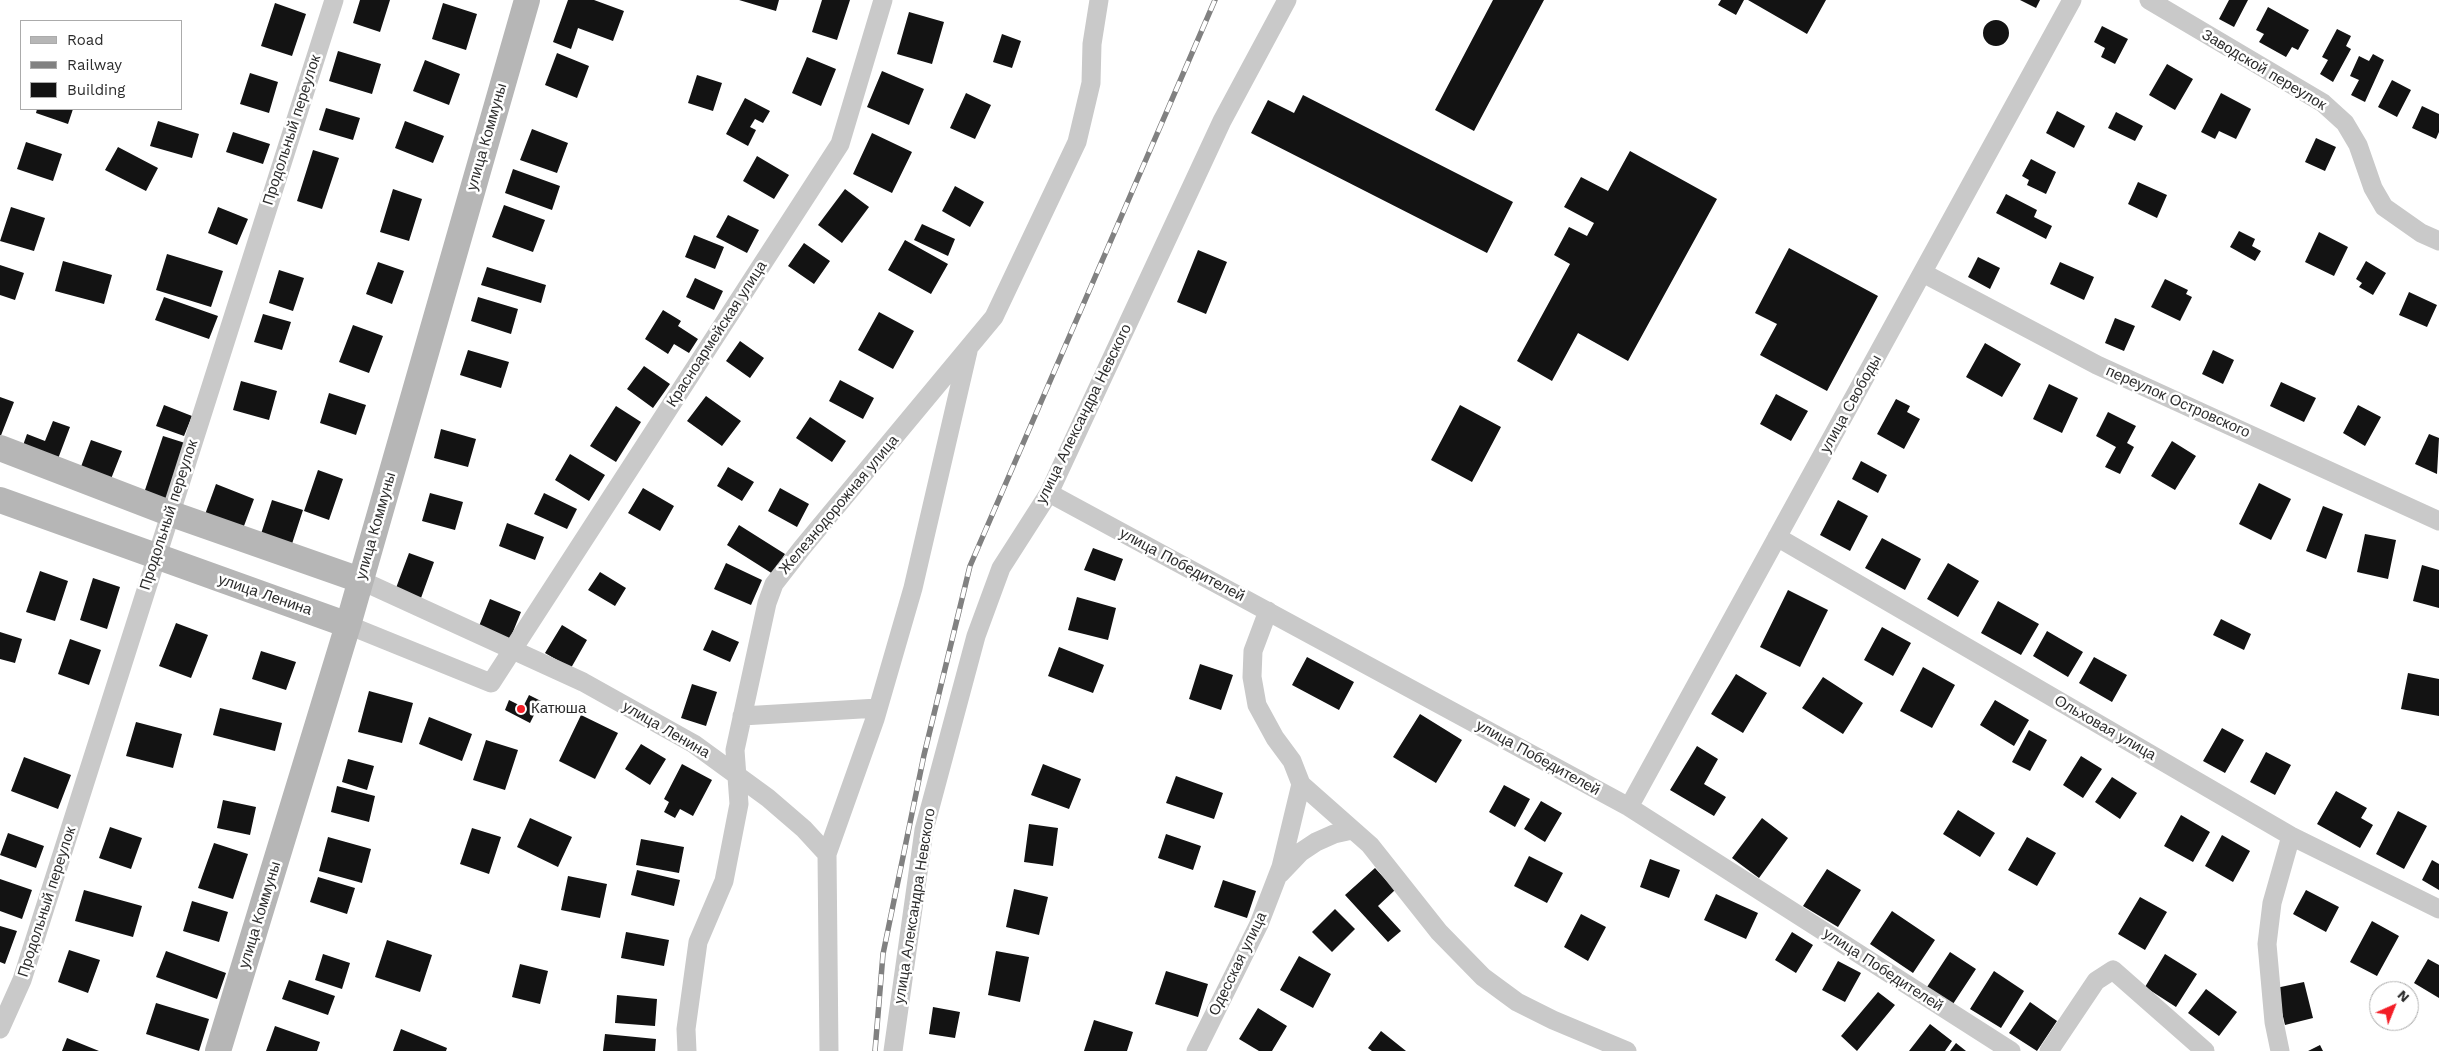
<!DOCTYPE html>
<html>
<head>
<meta charset="utf-8">
<style>
  body { margin:0 }
  #map { position:relative; width:2439px; height:1051px; overflow:hidden; background:#fff; font-family:"Work Sans",sans-serif }
  canvas { display:block }
  .legend { position:absolute; left:20px; top:20px; width:162px; height:90px; box-sizing:border-box; background:#fff; border:1px solid #ababab; margin:0; padding:6px 9px; list-style:none; font-size:15px; color:#2c2c2c }
  .legend li { display:flex; align-items:center; gap:10px; height:25px }
  .legend b { width:25px; border:1px solid #ababab }
  .north { position:absolute; left:2369px; top:981px; width:50px; height:50px; box-sizing:border-box; background:#fff; border:1px solid #ababab; border-radius:50%; rotate:44deg; font-size:14px; font-weight:700; line-height:20px; text-align:center; color:#2c2c2c }
  .north::after { content:''; display:block; margin:auto; width:18px; height:22px; background:#f31d26; clip-path:polygon(50% 0,100% 100%,50% 72%,0 100%) }
</style>
</head>
<body>
<div id="map">
<canvas width="2439" height="1051"></canvas>
<ul class="legend">
<li><b style="height:6px;background:#b6b6b6"></b>Road</li>
<li><b style="height:6px;background:#818181"></b>Railway</li>
<li><b style="height:14px;background:#131313"></b>Building</li>
</ul>
<div class="north">N</div>
</div>
<script>
const c = document.querySelector('canvas').getContext('2d');
c.lineJoin = 'round';
function fillPath(path, color) { c.fillStyle = color; c.fill(path, 'evenodd'); }
const poly = rows => new Path2D(rows.map(r => 'M' + r).join(''));
function stroke(path, color, width, dash) { c.strokeStyle = color; c.lineWidth = width; c.lineCap = dash ? 'butt' : 'round'; c.setLineDash(dash || []); c.stroke(path); }
function label(font, color, halo, rows, align = 'center') {
  c.font = font + ' "Work Sans",sans-serif'; c.lineWidth = 5; c.setLineDash([]); c.textBaseline = 'middle'; c.strokeStyle = halo; c.fillStyle = color; for (const [text, x, y, turn = 0] of rows) {
    c.save(); c.translate(x, y); c.rotate((+turn || 0) * Math.PI / 180); c.textAlign = isNaN(turn) ? turn : align; if (halo) c.strokeText(text, 0, 0); c.fillText(text, 0, 0); c.restore();
  }
}
fillPath(poly([
  [360,0,390,0,380,32,353,23],
  [568,0,594,0,624,11,613,41,578,28,571,49,553,42],
  [739,0,779,0,776,11],
  [822,0,850,0,837,40,812,32],
  [1493,0,1544,0,1474,131,1435,110],
  [1721,0,1744,0,1736,15,1718,5],
  [1748,0,1826,0,1807,34],
  [2020,0,2040,0,2036,8],
  [2229,0,2248,0,2234,27,2219,19],
  [275,3,306,14,292,56,261,46],
  [443,3,477,14,466,50,432,39],
  [2268,7,2309,30,2298,50,2292,47,2286,57,2259,42,2264,34,2256,30],
  [909,12,944,22,932,64,897,54],
  '1983 33a13 13 0 1 1 26 0a13 13 0 1 1-26 0Z',
  [2102,26,2128,39,2115,64,2101,57,2105,48,2094,42],
  [2337,29,2351,36,2346,46,2351,49,2333,82,2320,74,2328,60,2322,57],
  [1002,34,1021,41,1012,68,993,62],
  [338,51,381,64,372,94,329,81],
  [557,53,589,66,577,98,545,85],
  [2373,54,2384,60,2365,102,2351,95,2359,80,2350,76,2359,56,2369,61],
  [807,57,836,69,821,106,792,93],
  [425,60,460,74,449,105,413,91],
  [2167,64,2193,79,2175,110,2149,95],
  [882,71,924,89,909,125,867,107],
  [250,73,278,82,269,113,240,104],
  [697,75,722,83,713,111,688,103],
  [2392,80,2411,90,2397,117,2378,107],
  [966,93,991,105,975,139,950,128],
  [2221,93,2251,109,2236,139,2219,131,2215,139,2201,132],
  [1303,95,1513,202,1487,253,1251,133,1268,100,1294,113],
  [745,98,770,111,763,123,755,119,750,127,756,130,748,146,726,134],
  [2422,106,2439,114,2439,132,2436,139,2412,128],
  [326,108,360,118,353,140,319,130],
  [37,109,73,109,68,124,36,113],
  [2057,111,2085,126,2074,148,2046,133],
  [2116,112,2143,126,2135,141,2108,128],
  [158,121,199,134,192,158,150,146],
  [405,121,444,136,433,163,395,148],
  [532,129,568,143,557,173,520,160],
  [233,132,270,144,263,164,226,152],
  [872,133,912,152,892,193,853,174],
  [2316,138,2336,147,2325,171,2305,162],
  [26,142,62,154,53,181,17,169],
  [118,147,158,168,146,191,105,170],
  [313,150,339,158,322,209,297,201],
  [1630,151,1717,199,1628,361,1578,333,1552,381,1517,361,1570,264,1554,255,1569,227,1587,236,1594,223,1564,207,1581,177,1608,191],
  [757,156,789,175,774,199,743,181],
  [2031,159,2056,172,2046,194,2027,185,2029,180,2022,176],
  [513,169,560,186,552,210,505,193],
  [2138,182,2167,195,2157,218,2128,204],
  [955,186,984,202,970,227,942,211],
  [393,189,422,199,409,241,380,232],
  [845,189,869,207,842,243,818,225],
  [2006,194,2037,210,2034,217,2052,226,2046,239,1996,213],
  [504,205,545,220,533,252,492,237],
  [11,207,45,218,34,251,0,241],
  [218,207,248,219,237,245,208,233],
  [728,215,759,230,747,253,716,237],
  [922,224,955,239,948,256,914,240],
  [2239,231,2255,239,2252,246,2261,251,2255,261,2230,247],
  [2319,232,2348,247,2334,276,2305,262],
  [694,235,724,247,715,269,685,257],
  [905,240,948,264,931,294,888,270],
  [804,243,830,261,814,284,788,266],
  [1789,248,1878,296,1827,391,1760,355,1777,324,1755,313],
  [1198,250,1227,262,1206,314,1177,302],
  [167,254,223,271,211,307,156,290],
  [1978,257,2000,268,1990,289,1968,277],
  [63,261,112,275,104,304,55,291],
  [2366,261,2386,273,2373,295,2359,287,2362,283,2356,279],
  [378,262,404,271,392,304,366,294],
  [2060,262,2094,277,2084,300,2050,284],
  [0,265,24,273,15,300,0,295],
  [487,267,546,285,541,303,481,285],
  [279,270,304,278,293,311,269,303],
  [695,278,723,291,714,310,686,297],
  [2165,279,2188,290,2186,294,2192,297,2180,321,2151,307],
  [2409,292,2437,305,2427,327,2399,315],
  [164,297,218,316,209,339,155,320],
  [478,297,518,309,511,334,471,321],
  [663,310,681,321,678,326,698,339,689,353,674,344,668,354,645,339],
  [879,312,914,331,893,369,858,350],
  [263,314,291,322,282,350,254,342],
  [2115,318,2135,326,2124,351,2105,343],
  [353,325,383,336,369,373,339,362],
  [740,341,764,358,750,378,726,361],
  [1985,343,2021,364,2002,397,1966,377],
  [468,350,509,362,501,388,460,375],
  [2213,350,2234,360,2223,384,2202,374],
  [644,366,670,384,653,408,627,389],
  [840,380,874,398,863,419,829,401],
  [241,381,277,391,269,420,233,410],
  [2281,382,2316,398,2304,422,2270,406],
  [2049,384,2078,398,2062,433,2033,419],
  [329,393,366,405,356,435,320,423],
  [1776,394,1808,411,1791,441,1760,424],
  [706,396,741,421,722,446,687,421],
  [0,397,14,402,0,438],
  [1896,399,1910,406,1907,412,1920,419,1904,449,1877,434],
  [164,405,192,416,184,436,156,426],
  [1460,405,1501,427,1472,482,1431,460],
  [2358,405,2381,417,2365,446,2343,433],
  [616,406,641,422,616,462,590,446],
  [2108,412,2136,426,2127,443,2134,447,2120,474,2105,467,2116,447,2096,436],
  [810,417,846,441,832,462,796,438],
  [53,421,70,427,56,464,21,451,27,434,45,441],
  [441,429,476,439,468,467,434,458],
  [2429,434,2439,438,2437,474,2415,464],
  [163,436,185,443,166,500,144,493],
  [91,440,122,451,109,484,79,472],
  [2172,441,2196,456,2175,490,2151,476],
  [570,454,605,475,589,501,555,480],
  [1861,461,1887,475,1878,493,1852,479],
  [728,467,754,482,742,501,717,486],
  [318,470,343,479,329,520,304,511],
  [2259,483,2291,499,2271,540,2239,524],
  [216,484,254,499,241,534,203,520],
  [643,488,674,506,660,531,628,513],
  [780,488,809,504,797,527,768,511],
  [430,493,463,502,455,530,422,521],
  [544,493,577,509,567,529,534,514],
  [272,500,303,510,290,550,259,540],
  [1838,500,1868,516,1850,551,1820,535],
  [2323,506,2343,514,2326,559,2306,551],
  [507,523,544,537,535,560,499,546],
  [739,525,785,554,773,574,727,545],
  [2365,534,2396,540,2388,579,2357,572],
  [1882,538,1921,559,1905,590,1865,568],
  [1093,548,1123,559,1115,581,1084,570],
  [409,553,434,562,421,598,396,588],
  [726,563,762,580,751,605,714,589],
  [1948,563,1979,581,1958,617,1927,599],
  [2422,565,2439,570,2439,608,2413,601],
  [40,571,68,581,55,621,26,612],
  [600,572,626,588,615,606,588,590],
  [93,578,120,587,107,629,80,620],
  [1788,590,1828,610,1800,667,1760,647],
  [1077,597,1116,608,1108,640,1068,630],
  [490,599,521,612,510,639,479,626],
  [1998,601,2039,624,2021,655,1981,633],
  [2221,619,2251,634,2244,650,2213,635],
  [176,623,208,635,191,678,159,666],
  [562,625,587,640,571,668,545,653],
  [1882,627,1911,643,1893,676,1864,660],
  [712,630,739,642,730,662,703,650],
  [2047,631,2083,652,2068,677,2033,656],
  [0,632,22,639,15,663,0,659],
  [70,639,101,650,89,685,58,674],
  [1059,647,1104,665,1093,693,1048,676],
  [261,651,296,662,286,690,252,679],
  [1307,657,1354,682,1339,710,1292,685],
  [2094,657,2127,675,2112,702,2079,683],
  [1200,664,1233,675,1221,710,1189,699],
  [1923,667,1955,685,1932,728,1900,711],
  [2408,673,2439,679,2439,716,2401,709],
  [1736,674,1767,693,1743,733,1711,714],
  [1823,677,1863,703,1843,734,1802,708],
  [692,684,717,692,706,726,681,718],
  [369,691,413,703,402,743,358,732],
  [529,695,541,701,530,723,505,710,509,700,523,707],
  [1995,700,2029,720,2014,746,1980,725],
  [220,708,282,723,275,751,213,735],
  [1420,714,1462,740,1436,783,1393,757],
  [581,715,618,733,595,779,559,761],
  [429,717,472,734,462,761,419,744],
  [136,722,182,734,173,768,126,756],
  [2222,728,2244,740,2225,773,2203,761],
  [2029,730,2047,740,2030,771,2012,762],
  [486,740,518,750,505,790,473,780],
  [641,744,666,759,650,785,625,769],
  [1697,746,1718,759,1704,784,1726,797,1714,816,1670,790],
  [2266,752,2291,765,2275,795,2250,782],
  [2081,756,2102,769,2083,798,2063,785],
  [24,757,71,775,58,809,11,791],
  [348,759,374,766,367,790,342,782],
  [682,764,712,780,693,816,680,809,675,818,664,812,669,802,664,799],
  [1043,764,1081,779,1069,809,1031,795],
  [1176,776,1223,793,1214,819,1166,803],
  [2112,777,2137,793,2120,819,2095,802],
  [1504,785,1530,799,1515,827,1489,812],
  [337,786,375,796,369,822,331,812],
  [2336,791,2367,808,2361,818,2373,825,2360,848,2317,824],
  [223,800,256,807,250,835,217,828],
  [1541,801,1562,813,1545,842,1524,829],
  [1958,810,1995,833,1980,857,1943,834],
  [2398,811,2427,826,2404,869,2376,854],
  [2181,815,2210,832,2193,862,2164,846],
  [530,818,572,837,558,867,517,847],
  [1762,818,1788,838,1759,878,1732,858],
  [1029,824,1058,828,1053,866,1024,862],
  [110,827,142,838,131,869,99,858],
  [472,828,501,837,489,874,460,864],
  [8,833,44,846,36,868,0,855],
  [1166,834,1201,846,1193,870,1158,858],
  [2222,835,2250,851,2233,882,2205,866],
  [328,837,371,849,362,883,319,871],
  [2027,837,2056,853,2037,886,2008,870],
  [641,839,684,847,679,873,636,865],
  [214,843,248,854,233,899,198,888],
  [1529,856,1563,873,1547,903,1514,886],
  [1650,859,1680,870,1669,898,1640,887],
  [2432,860,2439,864,2439,890,2422,880],
  [1375,868,1395,890,1378,906,1401,931,1388,942,1345,895],
  [1827,869,1861,890,1838,927,1803,906],
  [637,870,680,880,674,906,631,895],
  [568,876,607,884,600,918,561,910],
  [318,877,355,888,347,914,310,902],
  [0,879,32,890,22,919,0,911],
  [1223,880,1256,891,1247,918,1214,907],
  [1014,889,1048,897,1039,935,1006,927],
  [84,890,142,906,133,937,75,921],
  [2306,890,2339,907,2326,932,2293,914],
  [1716,894,1758,913,1746,939,1704,920],
  [2140,897,2167,912,2145,950,2118,934],
  [192,901,228,912,219,942,183,931],
  [1335,909,1355,929,1332,952,1312,932],
  [1892,911,1935,940,1913,973,1870,944],
  [1581,914,1606,927,1588,961,1564,947],
  [2372,921,2399,936,2377,976,2350,962],
  [0,926,17,931,5,964,0,962],
  [626,932,669,940,664,966,621,958],
  [1792,932,1813,945,1796,973,1775,960],
  [387,940,432,955,420,992,375,977],
  [69,950,100,960,88,993,58,982],
  [166,951,226,973,217,999,156,977],
  [996,951,1029,957,1020,1002,988,995],
  [1950,952,1976,969,1953,1004,1927,987],
  [323,954,350,963,342,989,315,980],
  [2165,954,2197,974,2176,1007,2145,987],
  [1299,956,1331,974,1313,1008,1280,990],
  [2428,959,2439,965,2439,998,2414,983],
  [1838,961,1861,973,1845,1002,1822,990],
  [520,964,548,971,540,1004,512,997],
  [1166,971,1208,984,1198,1017,1155,1004],
  [1994,971,2024,991,2001,1028,1970,1009],
  [289,980,335,996,328,1015,282,999],
  [2304,982,2313,1018,2285,1025,2276,988],
  [2206,989,2237,1012,2219,1036,2188,1013],
  [1878,992,1895,1005,1857,1051,1841,1036],
  [617,995,657,999,655,1026,615,1023],
  [2030,1002,2057,1021,2037,1051,2009,1033],
  [156,1003,209,1019,199,1051,146,1034],
  [933,1007,960,1012,955,1038,929,1034],
  [1258,1008,1287,1026,1272,1051,1259,1051,1239,1039],
  [1094,1020,1133,1032,1127,1051,1084,1051],
  [1930,1024,1952,1041,1945,1051,1909,1051],
  [275,1026,320,1042,317,1051,266,1051],
  [401,1029,447,1048,446,1051,393,1051],
  [1381,1031,1406,1051,1372,1051,1368,1048],
  [605,1034,656,1039,655,1051,603,1051],
  [67,1038,99,1051,62,1051],
  [1956,1043,1966,1051,1950,1051],
  [2320,1045,2323,1051,2308,1051]
]), '#131313');
stroke(poly([
  [2149,0,2323,103,2345,123,2358,145,2373,188,2384,207,2421,233,2439,241],
  [1923,273,2097,365,2439,521],
  [1049,493,1629,807,2011,1051],
  [1777,537,2291,836,2439,909],
  [360,580,583,682,694,744,768,798,804,829,827,854],
  [348,625,491,683,840,144,883,0],
  [742,716,878,708],
  [1301,784,1370,845,1439,932,1483,977,1517,1002,1553,1020,1627,1051],
  [1629,807,2072,0],
  [1280,874,1301,852,1316,842,1334,834,1352,830],
  [0,1029,22,980,334,0],
  [687,1051,686,1029,698,942,724,881,739,804,735,750,767,603,774,584,802,548,994,317,1077,142,1091,83,1092,44,1099,0],
  [829,1051,827,854,875,719,913,588,968,351],
  [893,1051,924,830,976,636,1001,568,1049,493,1222,121,1287,0],
  [1196,1051,1259,924,1281,867,1301,784,1292,761,1275,738,1257,705,1252,677,1253,651,1268,611],
  [2049,1051,2096,981,2113,970,2205,1051],
  [2280,1051,2274,1022,2267,944,2272,903,2291,836]
]), '#c9c9c9', 19);
stroke(poly([
  [0,448,169,513,360,580],
  [0,500,348,625],
  [218,1051,348,625,527,0]
]), '#b6b6b6', 26);
const rail = poly([
  [875,1051,883,954,924,755,970,566,1215,0]
]);
stroke(rail, '#818181', 5.5);
stroke(rail, '#fff', 4, [11]);
for (const [x, y, r, color] of [
  [521,709,5,"#f31d26"]
]) { const dot = new Path2D(); dot.arc(x, y, r, 0, 2 * Math.PI); c.fillStyle = color; c.fill(dot); stroke(dot, '#fff', 2); }
label('15px', '#2c2c2c', '#fff', [
  ["Заводской переулок",2264,70,31],
  ["Продольный переулок",292,130,-72],
  ["улица Коммуны",487,137,-74],
  ["Красноармейская улица",717,334,-57],
  ["переулок Островского",2178,402,24],
  ["улица Свободы",1851,404,-61],
  ["улица Александра Невского",1084,414,-64],
  ["Железнодорожная улица",839,505,-50],
  ["Продольный переулок",169,515,-72],
  ["улица Коммуны",376,526,-74],
  ["улица Победителей",1182,565,28],
  ["улица Ленина",265,595,19],
  ["Ольховая улица",2105,728,30],
  ["улица Ленина",666,730,30],
  ["улица Победителей",1538,758,29],
  ["Продольный переулок",47,902,-72],
  ["улица Александра Невского",915,906,-81],
  ["улица Коммуны",260,915,-73],
  ["Одесская улица",1238,964,-64],
  ["улица Победителей",1883,970,33]
]);
label('15px', '#2c2c2c', '#fff', [
  ["Катюша",531,709]
], 'left');
</script>
</body>
</html>
